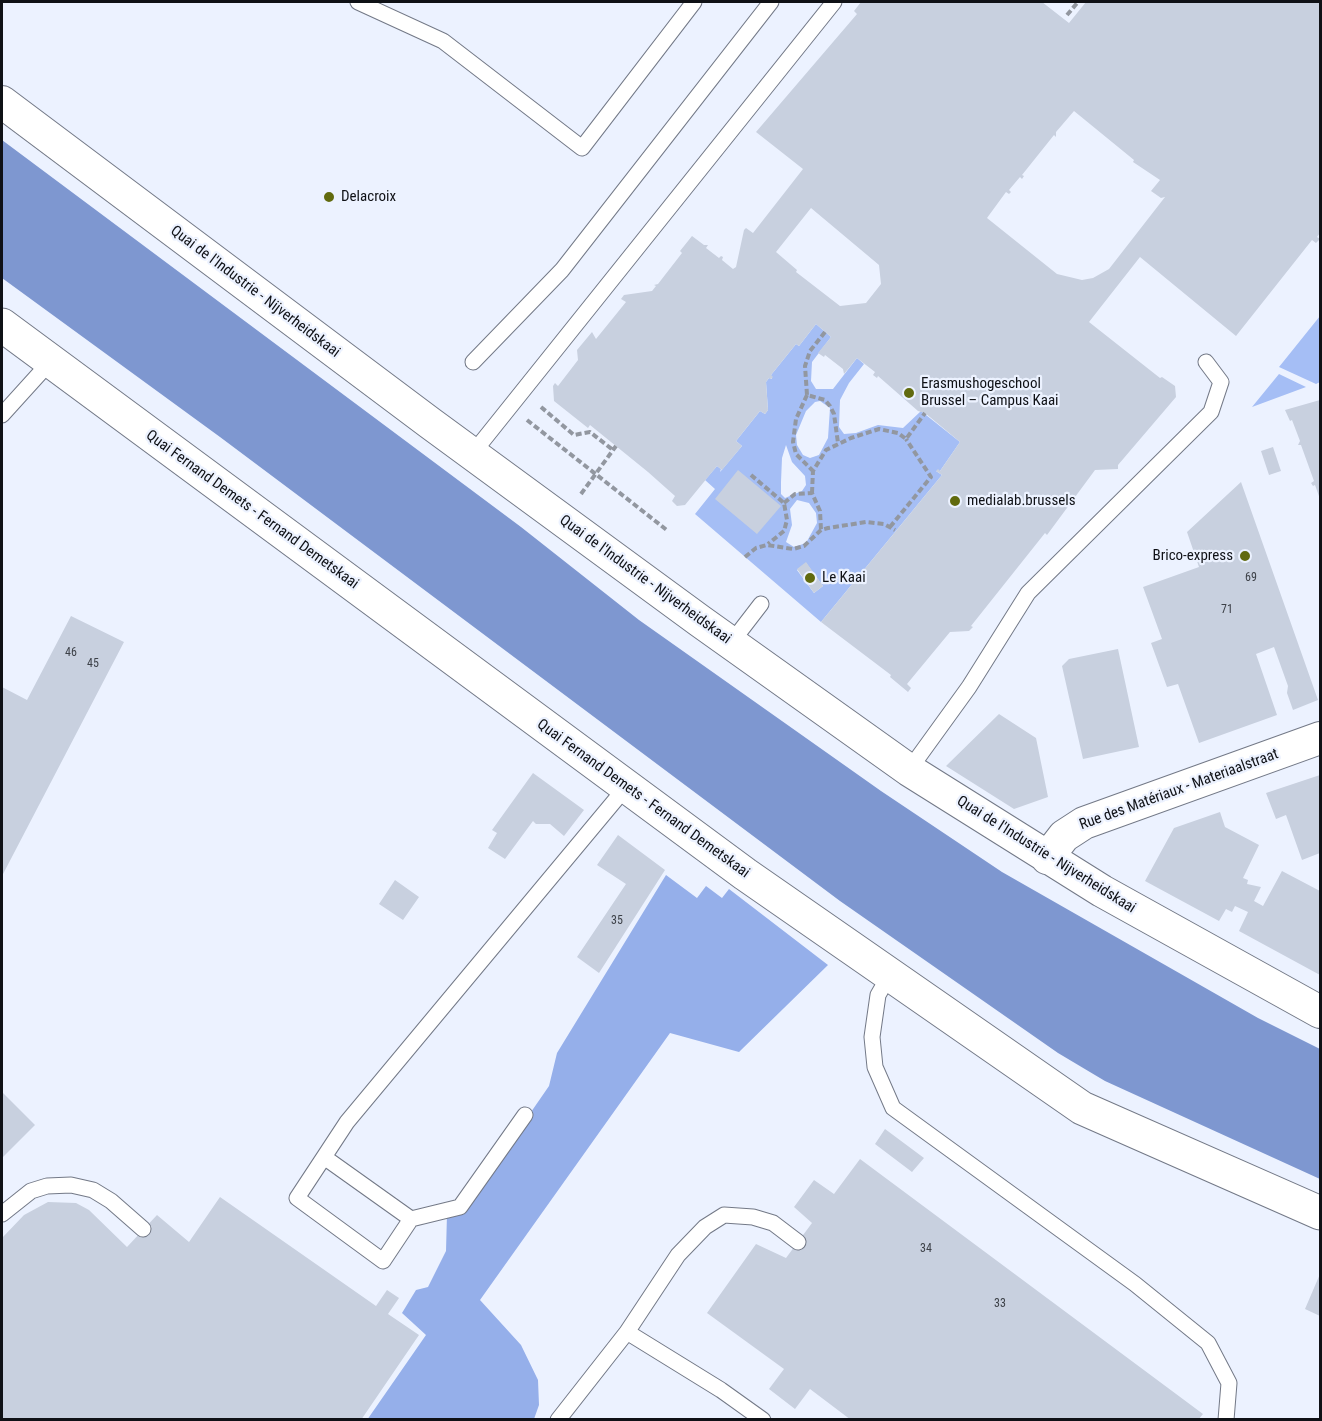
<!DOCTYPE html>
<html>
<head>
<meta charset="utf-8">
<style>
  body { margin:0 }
  #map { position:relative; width:1322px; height:1421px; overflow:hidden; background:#ecf2ff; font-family:"Roboto Condensed",sans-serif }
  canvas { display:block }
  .frame { position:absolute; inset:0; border:3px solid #0f1116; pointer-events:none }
</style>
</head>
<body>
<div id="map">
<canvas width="1322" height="1421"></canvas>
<div class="frame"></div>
</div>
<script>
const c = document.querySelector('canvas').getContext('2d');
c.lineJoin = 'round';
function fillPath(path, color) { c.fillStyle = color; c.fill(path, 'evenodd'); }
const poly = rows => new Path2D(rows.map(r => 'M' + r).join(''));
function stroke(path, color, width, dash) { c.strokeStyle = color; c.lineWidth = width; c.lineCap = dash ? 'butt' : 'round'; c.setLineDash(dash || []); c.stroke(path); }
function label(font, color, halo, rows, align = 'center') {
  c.font = font + ' "Roboto Condensed",sans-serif'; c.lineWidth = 4.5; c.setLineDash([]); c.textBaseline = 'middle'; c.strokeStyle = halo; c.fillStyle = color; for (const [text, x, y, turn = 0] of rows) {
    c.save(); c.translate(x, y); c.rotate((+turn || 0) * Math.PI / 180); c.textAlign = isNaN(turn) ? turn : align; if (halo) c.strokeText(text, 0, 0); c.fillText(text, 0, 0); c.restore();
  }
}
fillPath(poly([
  [1320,316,1320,382,1316,384,1279,367],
  [816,324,831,337,812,362,811,381,816,389,833,389,857,358,864,364,849,383,840,400,839,427,844,434,856,433,878,425,903,428,921,411,960,442,940,471,936,471,942,475,821,622,695,514,715,489,705,480,717,466,721,469,720,472,742,446,736,441,760,411,765,414,768,410,766,382,769,378,772,379,771,375,796,344,799,346],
  [820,401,830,408,828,438,819,455,810,458,803,455,797,445,796,435,806,411,815,402],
  [786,445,792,462,805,476,806,485,802,491,785,498,781,494,781,482,782,458],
  [797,500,809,503,816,513,817,523,806,543,794,547,786,542,792,525,790,509],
  [806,563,823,586,814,593,797,570],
  [1279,374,1306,387,1252,407]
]), '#a5bef5');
fillPath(poly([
  [666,875,697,898,706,886,722,898,729,889,828,965,739,1052,670,1033,480,1300,521,1345,538,1380,539,1405,534,1419,367,1420,426,1335,402,1313,416,1290,428,1287,446,1251,447,1214,464,1209,549,1086,557,1053]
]), '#95afea');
fillPath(poly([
  [2,140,521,527,639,620,881,791,1002,872,1258,1018,1320,1049,1320,1179,1105,1081,1058,1053,840,901,220,437,2,278]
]), '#7e97d0');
fillPath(poly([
  [861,2,1042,2,1069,23,1086,2,1320,2,1320,233,1317,237,1320,239,1316,243,1312,240,1236,336,1140,257,1089,322,1160,378,1162,377,1175,386,1176,397,1118,465,1118,469,1095,470,1047,535,1045,533,971,626,973,627,969,631,950,632,907,684,911,688,908,692,890,677,891,675,821,622,942,475,936,471,938,469,940,471,960,442,925,413,918,411,878,376,877,378,873,375,875,372,857,358,844,374,843,369,825,355,824,357,818,353,831,337,816,324,799,346,796,344,771,375,773,377,771,379,769,378,766,382,768,410,765,414,760,411,736,441,742,446,722,470,717,466,685,505,677,506,672,501,675,496,648,472,590,425,588,428,554,401,553,386,555,383,558,386,578,360,577,350,592,332,596,339,626,302,621,299,624,295,652,291,656,286,654,285,658,284,682,253,680,251,692,236,704,245,708,245,706,248,719,258,721,256,723,257,722,260,733,269,736,267,744,230,746,228,753,233,803,169,756,132,857,14,854,11],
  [1074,111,1134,160,1133,162,1160,180,1151,191,1161,198,1165,197,1109,269,1093,278,1082,280,1057,274,987,218,1006,192,1009,194,1011,192,1009,190,1020,177,1022,179,1024,176,1022,175,1054,135,1056,137,1056,132],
  [811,208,879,265,881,284,866,303,840,306,796,272,797,270,776,252],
  [1320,400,1320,499,1315,485,1313,486,1311,483,1314,481,1301,445,1298,445,1300,441,1292,420,1290,421,1285,410],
  [1273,447,1281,471,1269,475,1261,451],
  [738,470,781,506,757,534,715,499],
  [1241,482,1318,700,1293,710,1287,693,1288,686,1274,647,1256,654,1277,715,1199,743,1178,684,1167,687,1151,643,1162,639,1143,587,1199,567,1187,532],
  [806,562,823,586,814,593,797,569],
  [71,616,124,642,2,876,2,687,27,700],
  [1118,649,1139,747,1083,759,1062,666,1069,659],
  [999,714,1036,738,1048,797,1014,809,946,766],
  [533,773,584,810,564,836,550,824,536,824,533,821,505,859,488,848,497,833,492,830],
  [1320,775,1320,853,1302,860,1286,815,1276,819,1266,793],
  [1220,812,1225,827,1259,845,1243,878,1248,880,1247,884,1261,887,1254,901,1263,906,1282,871,1320,891,1320,975,1239,931,1248,912,1235,906,1232,912,1226,909,1219,921,1145,881,1174,828],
  [618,835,665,870,599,973,577,957,626,884,597,865],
  [395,880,419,897,403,920,379,904],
  [2,1092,35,1125,2,1158],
  [885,1129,924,1158,912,1172,875,1144],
  [860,1159,1203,1414,1198,1420,851,1420,810,1389,795,1409,769,1389,784,1369,707,1313,756,1244,786,1258,812,1223,794,1207,814,1180,834,1194],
  [220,1197,376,1306,387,1290,399,1298,388,1314,419,1335,361,1420,2,1420,2,1238,24,1215,48,1202,76,1203,89,1210,127,1247,157,1215,189,1242],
  [1320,1274,1320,1316,1305,1309]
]), '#c8d0df');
const service = poly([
  [358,2,443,41,582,148,694,2],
  [473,362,562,270,771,2],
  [2,415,50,362],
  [473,453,834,2],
  [731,643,761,604],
  [909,770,969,687,1028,593,1211,412,1221,382,1206,362],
  [889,976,878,995,872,1037,875,1067,893,1108,1135,1284,1208,1343,1229,1383,1226,1420],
  [324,1157,411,1219,383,1261,297,1198,324,1157,347,1122,627,786],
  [2,1214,31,1191,47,1186,71,1185,93,1190,111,1201,143,1229],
  [411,1219,460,1207,525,1115],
  [627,1332,678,1255,705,1227,724,1215,753,1217,773,1223,798,1242],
  [558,1420,627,1332,721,1390,763,1420]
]);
const minor = poly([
  [2,102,430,423,700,621,909,770,1102,891,1320,1012],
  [1047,858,1064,836,1084,823,1320,738]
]);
const tertiary = poly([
  [2,325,745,874,1082,1108,1320,1213]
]);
stroke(service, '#737987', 17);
stroke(minor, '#737987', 34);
stroke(tertiary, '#737987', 35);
stroke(poly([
  [1067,15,1078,2],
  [825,332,810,351,805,366,807,395,825,400,830,406,834,414,838,443],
  [807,395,796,419,793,442,796,454,813,471],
  [541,407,574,435,590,432,613,450],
  [527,420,668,531],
  [751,475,784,503,787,520,784,531,768,544],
  [812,493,813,471,826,450,851,438,879,429,898,433,906,439,925,413],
  [581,494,616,446],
  [784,503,795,494,812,493,820,511,821,530],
  [890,527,931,477,906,439],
  [745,557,756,548,767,545,793,549,804,546,821,530,828,528,866,522,884,524,895,530]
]), '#9297a0', 4, [6, 3]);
stroke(service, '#fff', 15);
stroke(minor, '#fff', 32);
stroke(tertiary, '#fff', 33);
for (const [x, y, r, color] of [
  [329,197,6,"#616a0e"],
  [909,393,6,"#616a0e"],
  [955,501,6,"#616a0e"],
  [1245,556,6,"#616a0e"],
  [810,578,6,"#616a0e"]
]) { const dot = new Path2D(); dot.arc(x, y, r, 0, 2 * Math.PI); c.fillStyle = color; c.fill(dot); stroke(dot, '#ecf2ff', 2); }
label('12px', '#3d4148', null, [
  ["69",1251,578],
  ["71",1227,610],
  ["46",71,653],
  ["45",93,664],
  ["35",617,921],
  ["34",926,1249],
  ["33",1000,1304]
]);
label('15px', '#0f1116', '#ecf2ff', [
  ["Delacroix",341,197],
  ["Erasmushogeschool",921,384],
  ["Brussel – Campus Kaai",921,401],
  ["medialab.brussels",967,501],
  ["Brico-express",1233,556,"right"],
  ["Le Kaai",822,578]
], 'left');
label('15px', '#0f1116', '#ecf2ff', [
  ["Quai de l'Industrie - Nijverheidskaai",255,292,37],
  ["Quai Fernand Demets - Fernand Demetskaai",252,510,36],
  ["Quai de l'Industrie - Nijverheidskaai",645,580,36],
  ["Rue des Matériaux - Materiaalstraat",1179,790,-20],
  ["Quai Fernand Demets - Fernand Demetskaai",643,799,36],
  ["Quai de l'Industrie - Nijverheidskaai",1046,855,32]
]);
</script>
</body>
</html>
